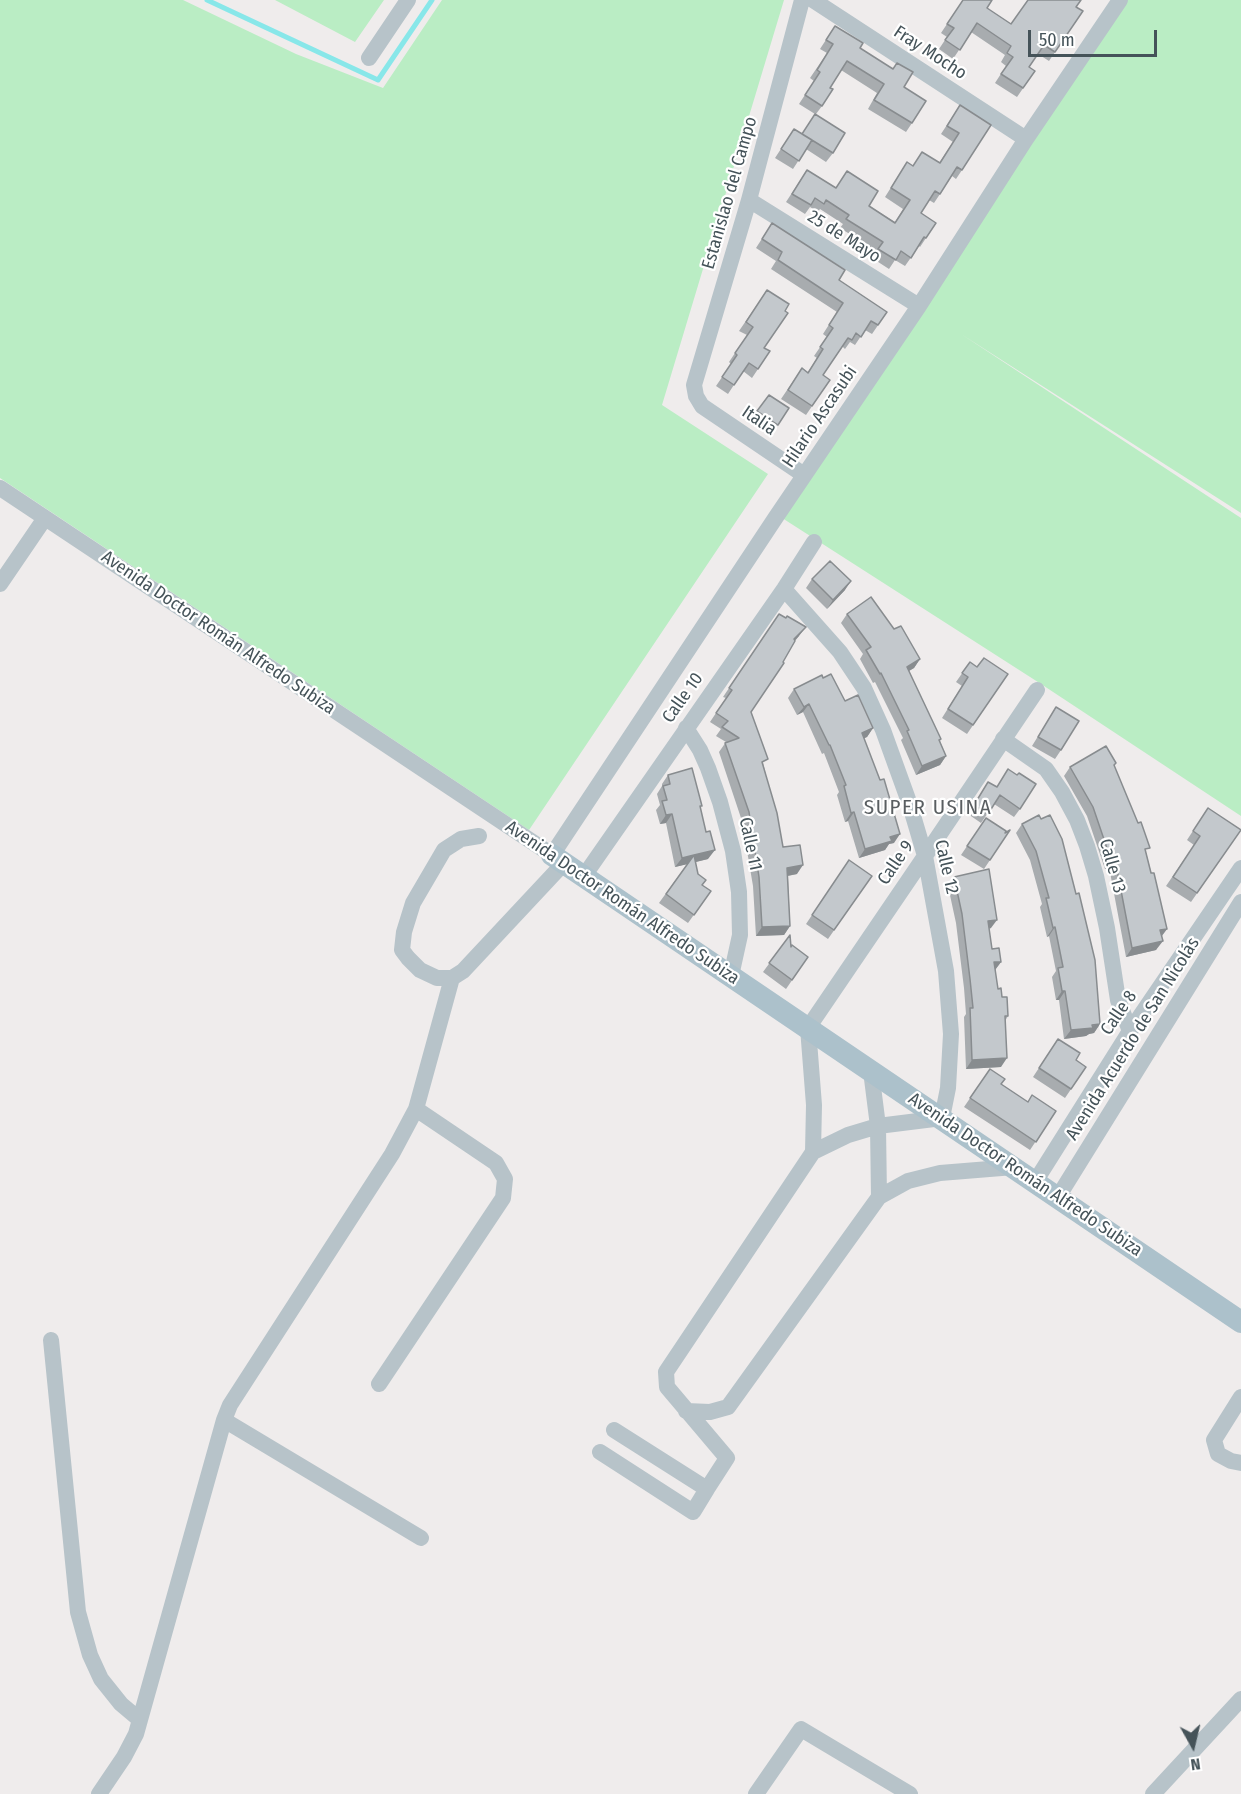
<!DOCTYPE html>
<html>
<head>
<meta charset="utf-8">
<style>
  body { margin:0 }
  #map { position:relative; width:1241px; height:1794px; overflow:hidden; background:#efecec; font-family:"Fira Sans Condensed",sans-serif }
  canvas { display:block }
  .north { position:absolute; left:1163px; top:1716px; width:60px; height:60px; -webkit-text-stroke:4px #fff; paint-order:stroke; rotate:172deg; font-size:16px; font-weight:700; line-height:24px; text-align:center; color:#455359 }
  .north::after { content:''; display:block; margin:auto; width:21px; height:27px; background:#455359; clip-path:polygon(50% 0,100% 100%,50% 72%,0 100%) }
  .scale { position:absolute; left:1028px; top:30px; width:129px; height:27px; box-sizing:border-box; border:3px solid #455359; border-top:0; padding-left:8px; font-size:18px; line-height:21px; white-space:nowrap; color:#455359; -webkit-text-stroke:4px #fff; paint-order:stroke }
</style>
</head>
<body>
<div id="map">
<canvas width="1241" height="1794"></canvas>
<div class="north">N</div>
<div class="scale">50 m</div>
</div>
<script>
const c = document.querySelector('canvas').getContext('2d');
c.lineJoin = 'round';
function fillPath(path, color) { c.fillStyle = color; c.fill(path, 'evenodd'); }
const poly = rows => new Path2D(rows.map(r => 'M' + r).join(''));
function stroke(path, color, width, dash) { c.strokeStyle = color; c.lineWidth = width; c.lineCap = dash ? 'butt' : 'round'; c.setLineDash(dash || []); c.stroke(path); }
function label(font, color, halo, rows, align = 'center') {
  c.font = font + ' "Fira Sans Condensed",sans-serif'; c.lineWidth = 4.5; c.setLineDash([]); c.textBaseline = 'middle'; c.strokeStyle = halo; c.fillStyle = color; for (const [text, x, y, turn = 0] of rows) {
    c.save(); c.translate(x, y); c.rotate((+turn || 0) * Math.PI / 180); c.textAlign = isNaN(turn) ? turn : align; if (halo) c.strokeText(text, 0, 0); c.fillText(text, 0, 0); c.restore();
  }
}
fillPath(poly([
  [0,0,183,0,296,54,383,88,442,0,784,0,662,405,768,474,529,830,0,478],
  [275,0,384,0,355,42],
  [1120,0,1241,0,1241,513,961,334,1241,518,1241,816,1041,684,779,516]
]), '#baedc4');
stroke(poly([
  [207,0,378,80,432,0]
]), '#88e7e9', 5);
stroke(poly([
  [802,0,749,200,694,385,696,396,702,406,804,475],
  [813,0,1026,139],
  [369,58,408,0],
  [749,200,919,306],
  [0,488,552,855,776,517,919,306,1026,139,1120,0],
  [0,584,45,518],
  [784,589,840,652,864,688,883,730,909,802,925,856,946,971,951,1034,948,1088,942,1118,878,1126,848,1135,813,1152,814,1105,808,1028,925,856,1037,690],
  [686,728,700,750,708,768,720,802,733,851,739,892,740,935,731,976],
  [1003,739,1046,769,1062,792,1077,820,1087,846,1096,876,1107,928,1118,1000,1130,1031],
  [479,836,461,839,444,850,413,903,404,932,402,950,408,958,420,970,437,978,452,978,463,971,564,863],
  [584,876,784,589,814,542],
  [871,1071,878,1126,879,1197],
  [1035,1182,1130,1031,1241,868],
  [1058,1197,1241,902],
  [51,1340,78,1612,90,1655,101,1679,121,1704,140,1720],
  [379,1384,503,1198,505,1179,496,1163,416,1109],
  [1241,1397,1214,1440,1218,1454,1231,1461,1241,1463],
  [686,1411,710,1412,728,1407,879,1197,908,1181,940,1173,1014,1167],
  [224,1420,421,1538],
  [614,1430,707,1489,727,1458,667,1387,666,1372,813,1152],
  [600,1452,693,1512,707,1489],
  [99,1794,124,1757,136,1734,224,1420,230,1405,392,1154,416,1109,452,978],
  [756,1794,801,1729,910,1794],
  [1153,1794,1241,1699]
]), '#b7c3c9', 16);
stroke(poly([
  [552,855,1241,1322]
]), '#acc1cb', 22);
fillPath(poly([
  [963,0,987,8,1011,24,1076,7,1055,52,1049,61,1038,54,1029,67,1035,71,1017,97,995,83,1006,66,1001,62,1005,55,971,32,953,59,939,49,947,37,941,33],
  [835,26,904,87,912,123,906,132,868,109,877,93,841,70,830,88,822,106,816,114,833,153,826,162,806,149,793,169,775,158,794,129,802,134,815,114,799,104,814,81,810,78,827,53,820,49],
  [960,105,962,170,956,179,952,176,934,203,929,200,921,213,936,223,920,247,919,246,905,266,895,260,889,269,872,258,877,251,840,228,843,224,820,209,818,212,810,207,805,214,786,202,807,170,836,188,847,171,869,206,895,222,903,209,885,197,907,162,912,166,939,163,953,142,941,134],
  [772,223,839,280,887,312,872,334,865,330,855,345,850,342,845,349,842,346,823,375,830,380,806,415,781,399,802,368,808,372,817,358,814,356,827,337,823,334,837,312,771,269,776,261,756,248],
  [767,290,764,348,770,351,752,378,743,371,728,394,716,386,731,364,729,362,747,335,739,331],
  [769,395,789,408,772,434,751,420],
  [812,579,845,590,827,609,806,588],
  [779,614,799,636,795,641,751,712,783,847,797,874,788,876,790,926,784,935,756,936,753,886,742,821,719,752,726,742,716,736,721,729,710,722,726,698,723,697],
  [847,614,894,629,920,659,914,668,909,671,941,739,940,741,946,756,940,765,916,775,901,740,903,738,875,682,873,683,860,659,863,654,841,623],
  [970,662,977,667,1008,674,967,734,942,718,962,686,956,682],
  [823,678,873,728,867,737,864,738,894,843,889,844,885,850,859,858,848,821,845,822,837,795,839,792,824,753,822,754,803,712,797,715,788,698,794,689],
  [1056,707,1061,750,1055,759,1032,746],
  [1116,763,1114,766,1146,853,1167,929,1162,936,1156,950,1126,957,1109,867,1105,869,1087,816,1064,776,1070,767],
  [668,775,700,808,708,859,695,862,698,874,702,885,711,891,688,923,659,903,687,864,675,867,666,823,660,824,656,810,660,805,657,794,662,786,662,784],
  [988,782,1020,809,1014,817,994,804,981,823,968,814],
  [1208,808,1241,830,1191,902,1166,886,1194,845,1187,840],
  [1039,815,1100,1024,1094,1033,1089,1034,1086,1036,1064,1039,1059,1000,1056,1000,1052,977,1056,971,1049,936,1047,937,1040,907,1042,904,1030,860,1016,833,1022,824],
  [986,818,990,860,984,869,961,855],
  [849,860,872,876,828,939,806,924],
  [954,877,991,928,989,929,992,949,1001,962,995,970,998,989,1002,997,1008,1016,1005,1021,1001,1067,966,1069,964,1017,966,1014,964,988,956,923,948,886],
  [790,935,791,947,808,957,786,989,763,972],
  [1058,1039,1076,1060,1086,1067,1065,1098,1033,1077],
  [990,1069,1001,1084,1028,1102,1056,1111,1030,1150,964,1107]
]), '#a8acaf');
fillPath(poly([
  [851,581,845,590,827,609,833,600],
  [806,627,799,636,788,648,794,639],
  [920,659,914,668,900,676,907,667],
  [809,704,803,712,797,715,804,707],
  [873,728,867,737,856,742,862,733],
  [946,756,940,765,916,775,922,766],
  [854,812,848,821,845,822,851,813],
  [672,814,666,823,660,824,666,815],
  [900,834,894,843,889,844,885,850,859,858,865,849,890,837],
  [715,850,708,859,688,864,694,855],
  [694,855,688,864,675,867,682,858],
  [1115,859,1109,867,1105,869,1111,860],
  [803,865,797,874,781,877,787,868],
  [997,920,991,928,982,930,988,921],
  [790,926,784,935,756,936,762,927],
  [1055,927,1049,936,1047,937,1053,928],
  [1167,929,1160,938,1160,930],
  [1163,941,1156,950,1126,957,1132,948],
  [994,962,1001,962,995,970],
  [1062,991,1065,991,1059,1000,1056,1000],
  [1100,1024,1094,1033,1089,1034,1086,1036,1064,1039,1071,1030],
  [1007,1058,1001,1067,966,1069,972,1060]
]), '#888c8f');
const building = poly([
  [963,0,992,0,987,8,1011,24,1028,0,1081,0,1076,7,1083,11,1055,52,1044,45,1029,67,1035,71,1023,88,1001,74,1013,57,1007,53,1011,46,977,23,960,50,945,40,954,28,947,24,963,0],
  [835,26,863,43,860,48,893,69,897,63,913,72,904,87,926,101,912,123,874,100,884,84,847,61,830,88,833,89,822,106,805,95,820,72,817,70,833,44,826,40,835,26],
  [960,105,991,125,962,170,957,167,940,194,935,191,921,213,936,223,926,238,924,237,911,258,901,251,896,260,878,249,883,242,846,219,849,215,826,200,824,204,815,198,811,205,792,194,807,170,836,188,847,171,878,191,869,206,895,223,910,200,891,188,907,162,913,166,922,152,940,163,959,133,947,126,960,105],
  [815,114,845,133,833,153,802,134,815,114],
  [794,129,812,140,799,161,781,149,794,129],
  [772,223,845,270,839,280,887,312,878,325,871,321,861,337,856,333,852,340,848,338,823,375,830,380,812,406,788,390,802,368,808,373,823,349,820,347,833,328,829,325,843,303,778,260,782,252,762,239,772,223],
  [767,290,789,304,785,311,788,313,764,348,770,351,758,369,749,363,734,385,722,377,737,355,735,353,753,327,746,322,767,290],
  [769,395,789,408,778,425,757,411,769,395],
  [830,561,851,581,833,600,812,579,830,561],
  [871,597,894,629,901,626,920,659,907,667,941,739,939,740,946,756,922,766,907,731,909,730,881,673,880,674,866,650,871,647,847,614,871,597],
  [779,614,786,618,787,616,806,627,794,639,795,641,783,662,784,663,751,712,768,759,762,762,777,813,783,847,800,845,803,865,787,868,790,926,762,927,759,877,749,812,725,743,739,738,722,727,728,721,716,713,732,690,729,688,779,614],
  [984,658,1008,674,973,725,948,709,968,677,962,673,970,662,977,667,984,658],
  [831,674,845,701,858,695,873,728,862,733,880,780,884,779,900,834,890,837,892,841,865,849,854,812,851,813,844,786,846,785,830,745,829,745,809,704,804,707,794,689,822,675,823,678,831,674],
  [1056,707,1079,721,1061,750,1038,737,1056,707],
  [1106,746,1116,763,1114,765,1138,823,1141,822,1150,848,1145,849,1151,873,1154,873,1167,929,1160,930,1163,941,1132,948,1115,859,1111,860,1093,807,1070,767,1106,746],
  [692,768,702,806,700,806,706,832,710,831,715,850,694,855,698,874,706,880,702,885,711,891,694,915,666,894,694,855,682,858,672,814,666,815,662,801,667,800,663,786,670,784,668,775,692,768],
  [1008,769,1017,775,1019,773,1036,784,1020,809,1000,795,988,814,974,805,988,782,997,787,1008,769],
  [1208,808,1241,830,1197,893,1173,877,1200,836,1193,831,1208,808],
  [1039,815,1041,819,1050,815,1062,839,1076,894,1079,893,1095,960,1100,1024,1092,1025,1093,1028,1071,1030,1065,991,1062,991,1058,968,1063,967,1055,927,1053,928,1046,898,1049,898,1036,851,1022,824,1039,815],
  [986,818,1006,831,1005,833,1010,830,990,860,967,846,986,818],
  [849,860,872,876,834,930,812,915,849,860],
  [989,869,997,920,988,921,992,949,999,948,1001,962,994,962,998,989,1001,988,1002,997,1007,997,1008,1016,1005,1016,1007,1058,972,1060,970,1008,973,1008,970,979,962,914,954,877,989,869],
  [790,935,791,947,792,945,808,957,792,980,769,963,790,935],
  [1058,1039,1080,1053,1076,1060,1086,1067,1071,1089,1039,1068,1058,1039],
  [990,1069,1005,1079,1001,1084,1028,1102,1032,1095,1056,1111,1036,1142,970,1098,990,1069]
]);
fillPath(building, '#c3c8cc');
stroke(building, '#888c8f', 1.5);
label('18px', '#455359', '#fff', [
  ["Fray Mocho",930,53,33],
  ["Estanislao del Campo",730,193,-74],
  ["25 de Mayo",844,237,32],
  ["Hilario Ascasubi",820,417,-56],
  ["Italia",759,421,34],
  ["Avenida Doctor Román Alfredo Subiza",218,633,34],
  ["Calle 10",683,698,-55],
  ["Calle 11",750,844,78],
  ["Calle 9",896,863,-56],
  ["Calle 13",1112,866,74],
  ["Calle 12",946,867,77],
  ["Avenida Doctor Román Alfredo Subiza",622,903,34],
  ["Calle 8",1119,1013,-56],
  ["Avenida Acuerdo de San Nicolás",1133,1039,-58],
  ["Avenida Doctor Román Alfredo Subiza",1025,1175,34]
]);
c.letterSpacing = '1.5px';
label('21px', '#595e61', '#fff', [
  ["SUPER USINA",928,808]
]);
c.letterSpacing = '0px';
</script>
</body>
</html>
